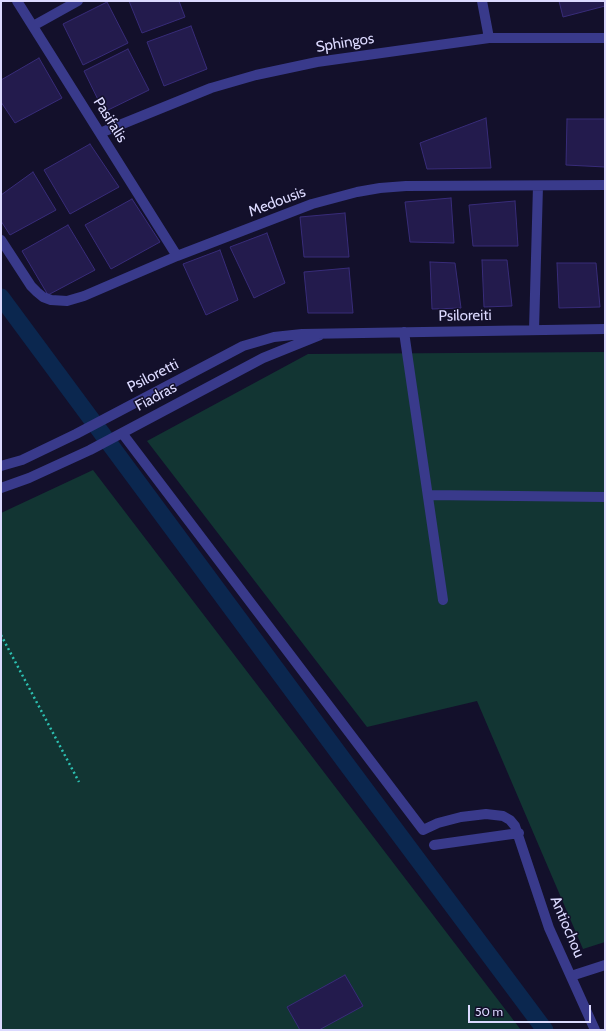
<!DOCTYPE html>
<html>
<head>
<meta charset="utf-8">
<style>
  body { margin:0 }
  #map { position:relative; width:606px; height:1031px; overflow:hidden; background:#13102b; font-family:Cabin,sans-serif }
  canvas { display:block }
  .frame { position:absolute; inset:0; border:2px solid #dcdaff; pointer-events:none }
  .scale { position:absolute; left:468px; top:1005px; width:123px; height:18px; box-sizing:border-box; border:2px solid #dcdaff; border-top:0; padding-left:5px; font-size:12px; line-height:14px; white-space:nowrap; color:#dcdaff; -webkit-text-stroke:3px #13102b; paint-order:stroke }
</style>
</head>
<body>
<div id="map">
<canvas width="606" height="1031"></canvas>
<div class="frame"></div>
<div class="scale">50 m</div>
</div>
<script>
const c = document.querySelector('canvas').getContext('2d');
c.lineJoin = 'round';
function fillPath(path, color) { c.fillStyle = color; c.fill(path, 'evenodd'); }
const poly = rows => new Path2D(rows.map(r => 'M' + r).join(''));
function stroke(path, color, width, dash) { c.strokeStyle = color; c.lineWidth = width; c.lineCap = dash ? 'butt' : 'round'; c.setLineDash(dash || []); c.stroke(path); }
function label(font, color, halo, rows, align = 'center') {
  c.font = font + ' Cabin,sans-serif'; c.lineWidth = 3; c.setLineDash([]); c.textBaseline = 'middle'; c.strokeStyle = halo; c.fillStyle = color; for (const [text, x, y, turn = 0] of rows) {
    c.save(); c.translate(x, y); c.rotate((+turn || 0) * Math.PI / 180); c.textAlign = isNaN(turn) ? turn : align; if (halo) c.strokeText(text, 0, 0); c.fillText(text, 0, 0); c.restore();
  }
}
fillPath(poly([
  [605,352,605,942,583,949,477,701,367,727,147,441,308,354],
  [93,470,521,1030,1,1030,1,513]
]), '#123533');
stroke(poly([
  [1,297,348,766,545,1030]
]), '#0b274f', 17);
const building = poly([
  [129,1,179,1,185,17,142,33,129,1],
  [559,1,605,1,605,6,563,17,559,1],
  [107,2,128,43,83,65,63,24,107,2],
  [191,26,207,69,164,86,147,42,191,26],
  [128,49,149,90,104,112,84,71,128,49],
  [39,58,62,98,15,123,1,102,1,80,39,58],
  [486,118,491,168,427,169,420,143,486,118],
  [567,119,605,119,605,167,566,165,567,119],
  [90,144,119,187,70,214,44,170,90,144],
  [33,172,56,210,10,235,1,221,1,195,33,172],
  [451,198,454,243,410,242,405,202,451,198],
  [132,199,160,242,111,269,85,225,132,199],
  [515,201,518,246,473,246,469,205,515,201],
  [345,213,349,257,304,257,300,217,345,213],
  [68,225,95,270,48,295,22,251,68,225],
  [267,233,285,283,254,298,230,247,267,233],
  [220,250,238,300,206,315,183,264,220,250],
  [482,260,507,260,512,306,484,307,482,260],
  [430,262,455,263,461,308,432,309,430,262],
  [557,263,596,263,600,307,559,308,557,263],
  [349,268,353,313,308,313,304,272,349,268],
  [345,975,363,1006,319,1030,300,1030,287,1007,345,975]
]);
fillPath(building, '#231b4d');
stroke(building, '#382c79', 1);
stroke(poly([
  [1,635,79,782]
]), '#2cc1b2', 2.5, [2, 3]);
stroke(poly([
  [17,1,177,256],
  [482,1,489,38],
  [33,26,78,1],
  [100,133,211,88,256,75,317,62,489,38,605,38],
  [1,240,31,286,37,292,43,297,51,300,67,301,84,296,177,256,312,204,357,192,380,188,406,186,605,185],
  [534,330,538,186],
  [404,332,443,600],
  [122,433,423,830,438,823,461,817,486,814,503,816,510,820,515,826,549,928,595,1030],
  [1,466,22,460,76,434,243,346,274,337,302,334,605,329],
  [1,488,29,478,90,450,263,358,320,335],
  [428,495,605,497],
  [434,845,519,833],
  [571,976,605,965]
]), '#393a8b', 10);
label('15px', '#dcdaff', '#13102b', [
  ["Sphingos",345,43,-9],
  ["Pasifalis",110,120,58],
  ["Medousis",277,202,-21],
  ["Psiloreiti",465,316,-1],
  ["Psiloretti",153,376,-27],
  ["Fiadras",156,397,-28],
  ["Antiochou",567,927,67]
]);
</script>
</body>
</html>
